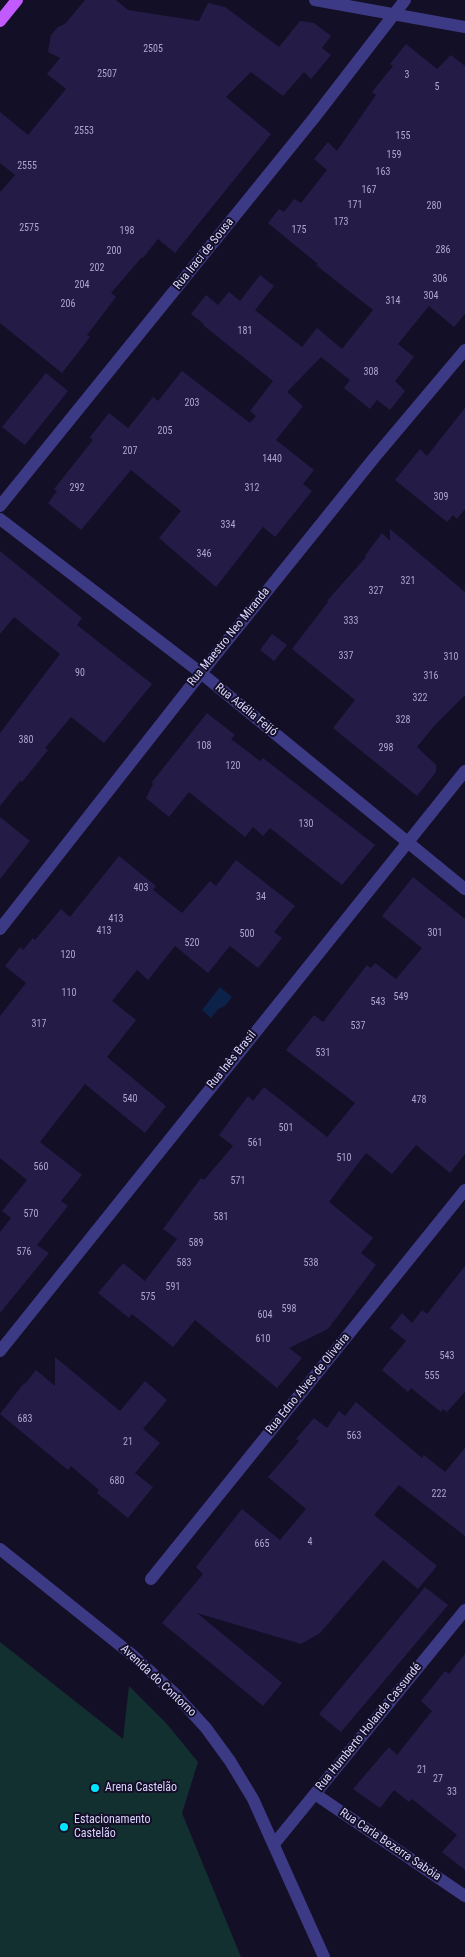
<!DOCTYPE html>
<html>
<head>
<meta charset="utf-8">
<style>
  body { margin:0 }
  canvas { display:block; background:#130f26 }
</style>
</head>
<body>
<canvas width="465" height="1957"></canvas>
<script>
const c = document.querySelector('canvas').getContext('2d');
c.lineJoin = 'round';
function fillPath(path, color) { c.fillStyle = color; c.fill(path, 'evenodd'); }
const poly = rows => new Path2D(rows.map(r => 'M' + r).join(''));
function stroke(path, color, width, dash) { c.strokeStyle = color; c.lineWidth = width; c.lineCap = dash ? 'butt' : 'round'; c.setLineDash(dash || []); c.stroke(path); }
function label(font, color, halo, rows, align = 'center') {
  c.font = font + ' "Roboto Condensed",sans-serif'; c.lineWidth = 4; c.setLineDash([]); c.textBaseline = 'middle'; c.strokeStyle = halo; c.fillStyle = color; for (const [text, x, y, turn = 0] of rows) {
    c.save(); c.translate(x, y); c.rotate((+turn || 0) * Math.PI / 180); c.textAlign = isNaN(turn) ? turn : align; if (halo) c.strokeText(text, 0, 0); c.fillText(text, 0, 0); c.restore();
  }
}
fillPath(poly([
  [0,1642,123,1739,129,1686,166,1723,198,1762,182,1813,241,1957,0,1957]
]), '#12302f');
fillPath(poly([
  [220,987,232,997,225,1006,218,1009,211,1018,202,1010]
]), '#0c2248');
fillPath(poly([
  [85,0,116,0,128,10,199,21,208,3,225,7,279,47,300,21,314,23,331,36,322,48,331,55,311,79,304,72,283,96,251,72,226,97,271,134,175,253,158,239,143,258,142,257,111,293,116,297,87,335,90,337,62,373,0,323,0,192,15,175,0,163,0,112,28,135,66,89,47,74,60,58,48,52,51,35,58,27,65,24],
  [406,44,437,69,451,55,465,66,465,314,454,327,429,306,398,344,414,357,395,381,405,391,390,410,377,400,370,409,344,388,350,380,321,357,287,392,303,406,276,440,314,470,303,484,312,491,275,537,263,527,216,587,159,538,181,511,131,470,81,530,48,503,57,491,54,489,93,440,90,437,109,413,128,428,153,397,158,401,182,371,250,423,256,416,250,411,273,381,203,325,204,324,191,314,206,295,218,305,229,292,240,301,260,275,274,286,255,310,302,347,317,328,342,349,373,310,316,265,318,264,268,223,279,209,284,212,294,199,301,203,327,170,314,159,328,142,337,151,376,95,372,92,393,66,390,64],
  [46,373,68,391,25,445,2,427],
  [465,408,465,509,457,519,453,515,447,522,395,480,420,449,427,456],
  [390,529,465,592,465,695,434,726,417,747,436,765,436,772,417,796,333,728,355,700,292,649,328,602,327,601,366,557,365,556,382,533,390,541],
  [0,551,82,618,77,625,152,684,104,743,71,717,45,748,48,750,22,782,20,781,0,806,0,733,60,654,14,617,0,634],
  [272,634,287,645,274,661,260,650],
  [207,713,235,735,231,739,260,761,263,758,375,845,342,885,270,828,263,836,253,827,245,837,189,792,169,817,146,798,153,784,152,782],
  [0,817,30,841,0,879],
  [119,856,156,886,153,890,182,913,210,881,216,886,236,860,295,906,274,932,282,938,258,968,230,946,208,973,175,946,148,980,137,970,112,1001,136,1020,107,1057,166,1106,145,1133,85,1084,40,1142,82,1175,61,1201,68,1206,37,1245,49,1253,0,1313,0,1232,11,1218,2,1211,27,1180,0,1158,0,1016,26,983,5,966,20,947,23,950,33,938,35,940,61,909,70,917],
  [413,877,465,919,465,1154,450,1173,416,1145,392,1174,366,1153,329,1202,373,1238,361,1253,376,1265,328,1329,289,1348,302,1358,277,1388,195,1320,173,1347,132,1314,129,1318,98,1293,123,1263,145,1281,177,1239,163,1229,201,1178,204,1180,233,1146,219,1135,248,1096,253,1101,264,1087,327,1137,355,1103,286,1050,314,1015,323,1022,367,965,371,968,375,963,396,979,422,948,382,916],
  [465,1266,465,1392,447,1412,443,1409,441,1412,411,1388,408,1392,382,1370,406,1341,390,1328,402,1313,412,1323,422,1310,427,1314],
  [55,1357,120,1411,145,1381,167,1400,143,1429,160,1443,135,1473,153,1487,128,1518,97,1493,99,1490,71,1466,68,1470,0,1414,24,1383,25,1384,36,1370,55,1386],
  [356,1402,422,1458,424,1455,445,1472,465,1448,465,1536,399,1485,374,1515,437,1566,418,1589,383,1560,320,1633,301,1644,197,1613,282,1683,263,1706,162,1623,203,1574,196,1567,242,1509,280,1540,306,1509,268,1477,299,1441,296,1439,314,1418,327,1428,339,1411,345,1416],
  [425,1587,448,1605,341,1732,319,1714],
  [465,1654,465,1870,442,1852,457,1835,412,1799,409,1802,394,1790,380,1808,353,1789,389,1747,397,1755,432,1711,421,1701,445,1671,449,1674]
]), '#241b47');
stroke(poly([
  [315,0,465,27],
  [0,506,314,118,405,0],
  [0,519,201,673,465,889],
  [0,929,201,673,374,458,465,350],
  [0,1351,465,771],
  [151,1579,465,1190],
  [315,1794,465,1896],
  [274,1844,465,1610]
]), '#3d3a85', 12);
stroke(poly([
  [0,1549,131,1654,174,1693,206,1728,230,1761,253,1799,324,1957]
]), '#3d3a85', 12);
stroke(poly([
  [0,21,17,0]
]), '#c25bff', 12);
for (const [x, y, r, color] of [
  [95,1788,5,"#00e5ff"],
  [64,1827,5,"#00e5ff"]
]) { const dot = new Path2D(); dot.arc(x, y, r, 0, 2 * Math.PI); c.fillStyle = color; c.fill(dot); stroke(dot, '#130f26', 2); }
label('10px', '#aca6d1', null, [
  ["2505",153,49],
  ["2507",107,74],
  ["3",407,75],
  ["5",437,87],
  ["2553",84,131],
  ["155",403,136],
  ["159",394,155],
  ["2555",27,166],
  ["163",383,172],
  ["167",369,190],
  ["171",355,205],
  ["280",434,206],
  ["173",341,222],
  ["2575",29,228],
  ["175",299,230],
  ["198",127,231],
  ["286",443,250],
  ["200",114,251],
  ["202",97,268],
  ["306",440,279],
  ["204",82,285],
  ["304",431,296],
  ["314",393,301],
  ["206",68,304],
  ["181",245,331],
  ["308",371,372],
  ["203",192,403],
  ["205",165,431],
  ["207",130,451],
  ["1440",272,459],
  ["292",77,488],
  ["312",252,488],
  ["309",441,497],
  ["334",228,525],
  ["346",204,554],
  ["321",408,581],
  ["327",376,591],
  ["333",351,621],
  ["337",346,656],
  ["310",451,657],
  ["90",80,673],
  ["316",431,676],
  ["322",420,698],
  ["328",403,720],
  ["380",26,740],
  ["108",204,746],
  ["298",386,748],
  ["120",233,766],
  ["130",306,824],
  ["403",141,888],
  ["34",261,897],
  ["413",116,919],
  ["413",104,931],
  ["301",435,933],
  ["500",247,934],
  ["520",192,943],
  ["120",68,955],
  ["110",69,993],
  ["549",401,997],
  ["543",378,1002],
  ["317",39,1024],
  ["537",358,1026],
  ["531",323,1053],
  ["540",130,1099],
  ["478",419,1100],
  ["501",286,1128],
  ["561",255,1143],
  ["510",344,1158],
  ["560",41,1167],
  ["571",238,1181],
  ["570",31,1214],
  ["581",221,1217],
  ["589",196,1243],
  ["576",24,1252],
  ["583",184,1263],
  ["538",311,1263],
  ["591",173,1287],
  ["575",148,1297],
  ["598",289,1309],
  ["604",265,1315],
  ["610",263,1339],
  ["543",447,1356],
  ["555",432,1376],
  ["683",25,1419],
  ["563",354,1436],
  ["21",128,1442],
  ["680",117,1481],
  ["222",439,1494],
  ["4",310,1542],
  ["665",262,1544],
  ["21",422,1770],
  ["27",438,1779],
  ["33",452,1792]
]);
label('12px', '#d9d4ff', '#130f26', [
  ["Rua Iraci de Sousa",204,254,-51],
  ["Rua Maestro Neo Miranda",229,637,-51],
  ["Rua Adélia Feijó",246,710,39],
  ["Rua Inês Brasil",232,1060,-51],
  ["Rua Edno Alves de Oliveira",308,1384,-51],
  ["Avenida do Contorno",158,1681,43],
  ["Rua Humberto Holanda Cassundé",369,1727,-51],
  ["Rua Carla Bezerra Sabóia",390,1845,34]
]);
label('12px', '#d9d4ff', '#130f26', [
  ["Arena Castelão",105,1788],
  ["Estacionamento",74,1820],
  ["Castelão",74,1834]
], 'left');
</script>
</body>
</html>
